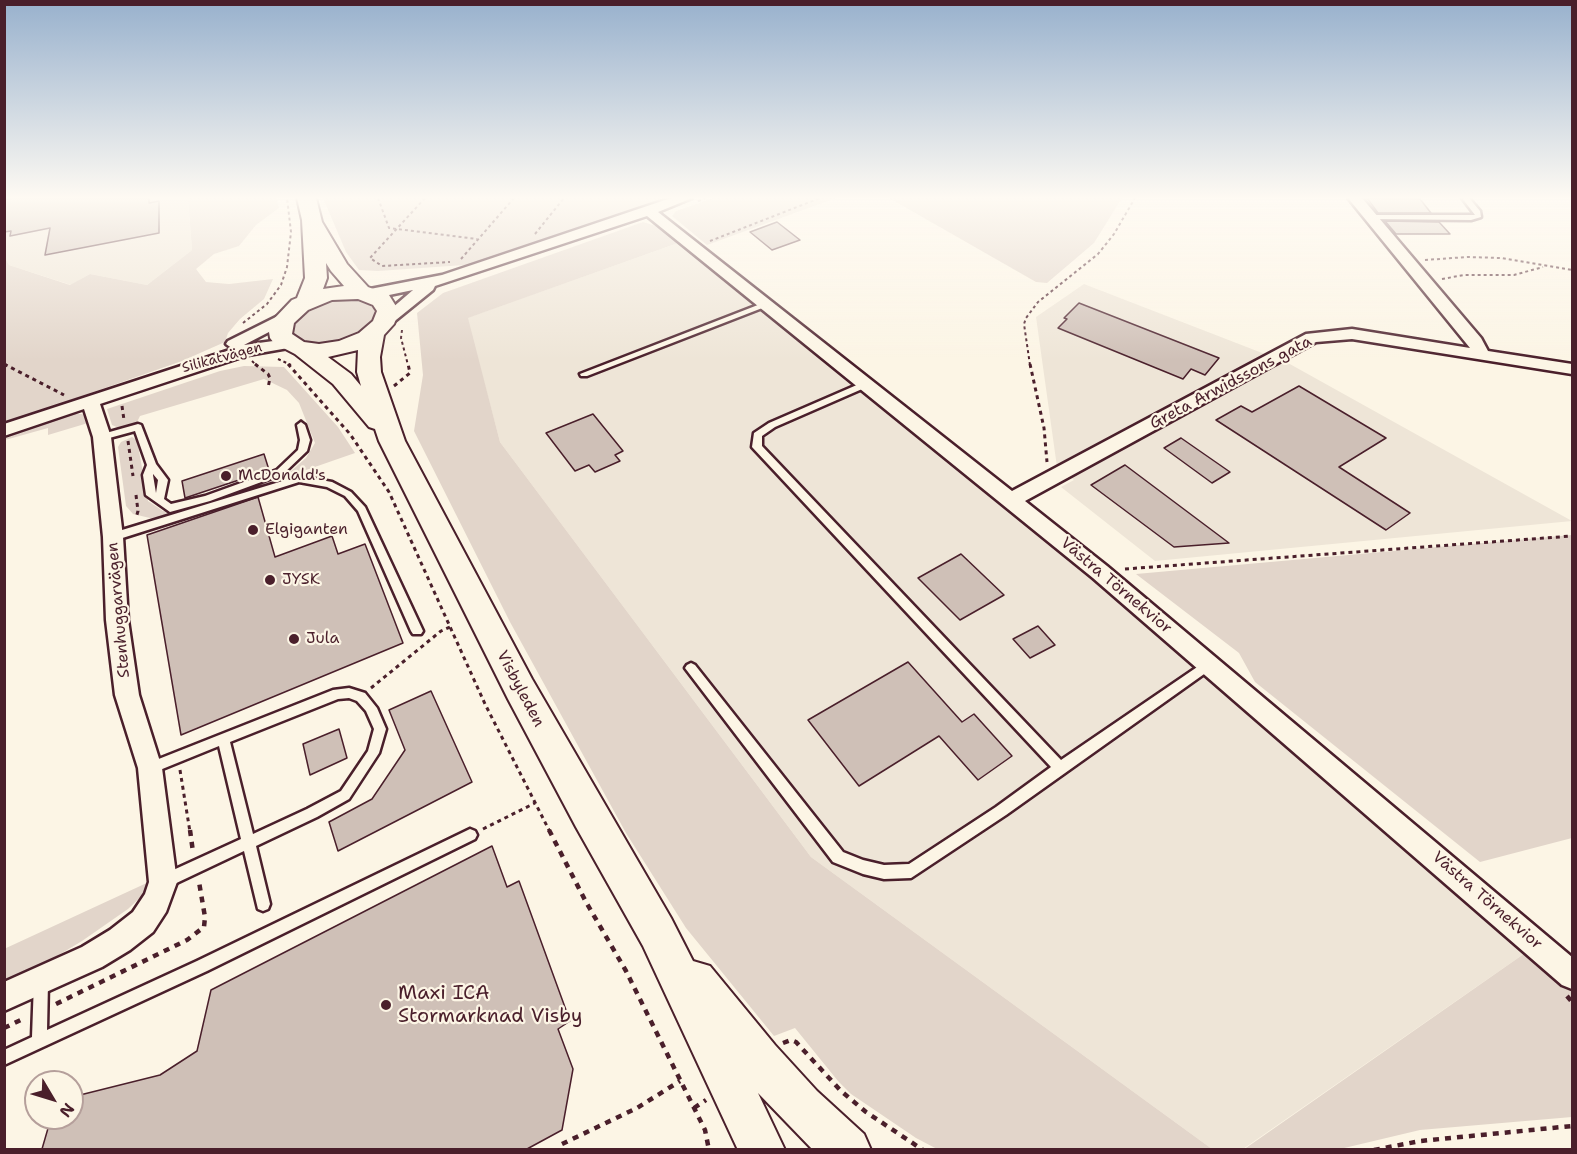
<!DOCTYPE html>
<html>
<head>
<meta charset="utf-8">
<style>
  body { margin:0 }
  #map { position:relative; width:1577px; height:1154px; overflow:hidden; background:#fcf5e5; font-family:"Shantell Sans",sans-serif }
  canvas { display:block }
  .frame { position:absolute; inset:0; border:6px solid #4a1f2b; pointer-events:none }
  .north { position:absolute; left:24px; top:1070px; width:60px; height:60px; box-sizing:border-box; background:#fcf5e5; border:2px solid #b59f9b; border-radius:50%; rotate:128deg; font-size:16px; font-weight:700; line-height:24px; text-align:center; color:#4a1f2b }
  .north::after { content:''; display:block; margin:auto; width:21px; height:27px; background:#4a1f2b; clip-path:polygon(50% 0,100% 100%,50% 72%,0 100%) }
</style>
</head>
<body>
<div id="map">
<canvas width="1577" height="1154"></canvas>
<div class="frame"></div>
<div class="north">N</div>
</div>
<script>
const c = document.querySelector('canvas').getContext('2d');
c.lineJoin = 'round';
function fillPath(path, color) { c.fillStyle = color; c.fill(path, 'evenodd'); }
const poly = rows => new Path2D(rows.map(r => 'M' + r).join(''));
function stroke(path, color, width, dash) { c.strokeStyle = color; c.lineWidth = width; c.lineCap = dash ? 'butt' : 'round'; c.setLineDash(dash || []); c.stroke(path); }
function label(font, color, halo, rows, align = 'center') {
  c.font = font + ' "Shantell Sans",sans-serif'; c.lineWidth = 4.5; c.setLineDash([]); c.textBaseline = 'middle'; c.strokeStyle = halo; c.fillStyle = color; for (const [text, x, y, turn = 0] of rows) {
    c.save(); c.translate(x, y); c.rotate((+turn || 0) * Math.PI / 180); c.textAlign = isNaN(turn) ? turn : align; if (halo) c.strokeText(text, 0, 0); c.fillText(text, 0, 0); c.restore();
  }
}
fillPath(poly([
  [4,198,188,198,192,250,147,285,90,274,71,285,9,265,5,258],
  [678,243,872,395,1186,651,1528,951,1243,1149,1212,1149,811,857,500,442,467,318],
  [1084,284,1288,363,1572,521,1155,561,1061,487,1074,480,1057,467,1036,317]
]), '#eee5d7');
fillPath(poly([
  [188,198,277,198,279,208,256,225,239,246,214,254,196,269,206,282,229,284,273,279,264,299,240,319,228,333,225,342,182,361,5,423,5,258,9,265,70,285,90,274,147,285,192,250],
  [323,198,660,198,657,202,479,264,378,271,359,270,346,252],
  [714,198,836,198,707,245,672,216,676,211],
  [889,198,1122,198,1094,243,1047,283,1036,282],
  [643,222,656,226,678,243,468,318,500,442,811,857,1212,1149,939,1150,916,1138,851,1094,838,1081,795,1028,774,1036,686,928,626,833,510,622,414,431,423,375,417,313,443,293],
  [348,298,366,302,374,309,375,317,371,324,361,333,340,341,322,344,303,341,294,334,294,322,311,307,332,300],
  [244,366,284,367,338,427,355,453,174,516,150,518,133,514,126,506,118,447,121,442,132,437,137,440,148,501,163,511,189,507,291,471,306,458,315,443,299,403,287,390,264,379,140,416,137,422,131,425,119,428,112,425,107,409,220,371],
  [73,414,82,414,87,417,88,423,48,435,48,428,5,440,4,437],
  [1572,535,1572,838,1480,862,1255,682,1239,653,1136,574],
  [151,881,150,888,128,909,82,941,32,971,5,984,4,949],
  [1528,951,1572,990,1572,1117,1420,1130,1340,1149,1243,1150]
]), '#e2d5ca');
const building = poly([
  [12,198,149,198,149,203,159,201,159,233,45,255,50,228,10,236,11,231,4,232,4,200,12,198],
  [1367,198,1420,199,1431,213,1378,213,1367,198],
  [1385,221,1439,222,1450,234,1396,234,1385,221],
  [777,222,800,240,772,250,750,232,777,222],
  [1079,303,1219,358,1205,375,1191,369,1183,379,1058,328,1067,319,1064,318,1079,303],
  [1299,386,1386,438,1339,467,1410,513,1386,530,1216,420,1241,406,1252,412,1299,386],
  [593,414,623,451,615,455,620,461,595,472,589,465,575,471,546,433,593,414],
  [1181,438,1230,472,1212,483,1164,448,1181,438],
  [264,454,269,470,185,498,182,481,264,454],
  [1125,465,1229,543,1174,547,1091,485,1125,465],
  [258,497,275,557,332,536,338,554,365,544,403,643,181,735,147,535,258,497],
  [961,554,1004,595,960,620,918,578,961,554],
  [1038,626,1055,645,1030,658,1013,639,1038,626],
  [908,662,962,722,974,714,1012,756,978,780,939,736,859,786,808,720,908,662],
  [431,691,472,782,338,851,329,822,372,799,405,750,389,710,431,691],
  [339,729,347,758,310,775,303,744,339,729],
  [492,846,507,887,519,881,570,1021,558,1029,573,1069,562,1130,527,1149,42,1149,51,1118,72,1118,72,1097,160,1075,197,1051,211,990,492,846]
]);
fillPath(building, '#cfc0b7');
stroke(building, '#4a1f2b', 1.5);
const service = poly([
  [1462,198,1469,198,1480,211,1481,217,1471,220,1369,219,1366,217,1369,215,1475,215,1462,198],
  [763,303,766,303,770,305,587,376,581,376,580,374,763,303],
  [866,381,870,384,869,386,775,427,762,436,762,446,1061,760,1206,661,1210,659,1214,661,1216,664,1214,667,1006,815,911,878,884,879,863,874,833,862,685,668,687,665,691,663,695,665,843,852,863,860,884,865,909,864,996,807,1051,767,752,447,754,433,769,423,866,381],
  [301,422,305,425,310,440,307,451,283,474,210,501,170,512,146,495,143,475,147,465,135,431,102,440,97,437,99,435,138,424,141,425,156,464,168,480,164,499,171,504,205,496,277,470,298,450,300,440,297,425,301,422],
  [153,474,158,480,156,493,153,475,153,474],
  [299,476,332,482,351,492,365,507,423,631,421,634,413,634,411,631,358,511,345,496,327,487,299,482,113,541,108,537,109,534,299,476],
  [349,688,365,693,377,708,386,729,379,753,349,799,317,817,256,846,270,904,268,909,263,911,258,909,244,851,168,887,163,889,158,887,156,882,158,877,241,839,219,746,150,774,146,772,144,768,146,764,333,690,349,688],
  [349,698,357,701,366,711,374,729,368,751,341,791,307,809,253,834,230,742,338,699,349,698],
  [470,829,475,831,477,835,475,839,207,971,4,1065,4,1050,32,1037,34,982,36,977,41,975,46,977,48,982,47,1030,197,961,470,829]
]);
const minor = poly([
  [671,198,692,198,658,212,1012,491,1306,334,1352,329,1470,348,1348,198,1362,198,1481,338,1488,351,1572,364,1572,374,1352,339,1316,342,1025,501,1107,566,1572,957,1572,989,1562,985,1093,578,647,216,435,286,433,290,391,324,385,326,377,321,413,290,370,299,362,294,370,289,442,275,671,198],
  [286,312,292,314,294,317,292,320,244,345,288,339,294,341,296,344,294,347,248,355,100,404,111,437,123,537,128,620,139,695,162,768,177,882,166,912,153,932,130,950,102,967,4,1011,4,982,82,947,110,930,133,912,145,894,149,882,138,768,115,695,106,620,103,537,93,437,84,409,4,436,4,424,233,349,226,344,228,341,286,312]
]);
const secondary = poly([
  [297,198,316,198,322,222,347,264,368,287,389,295,399,311,394,324,384,335,380,357,381,372,405,441,532,679,671,918,693,961,710,966,775,1045,817,1091,864,1134,871,1150,813,1150,758,1093,785,1150,738,1150,643,946,576,827,508,699,379,441,375,429,369,427,333,384,295,354,274,343,270,338,269,332,272,321,292,300,297,298,305,278,302,220,297,198],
  [326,263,331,271,344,286,323,289,327,278,326,263],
  [358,299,373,305,377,311,373,321,359,333,339,341,319,344,304,342,292,334,294,323,308,310,332,300,358,299],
  [358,350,357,372,361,386,351,374,328,357,358,350]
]);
stroke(service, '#4a1f2b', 5);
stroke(minor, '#4a1f2b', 5);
stroke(secondary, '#4a1f2b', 4);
stroke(poly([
  [378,198,389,228,477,239],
  [425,198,370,258,382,266,450,262],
  [698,201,706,198],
  [535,234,564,198],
  [710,241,820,198],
  [461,259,514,198],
  [1425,260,1467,257,1501,258,1572,270],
  [1442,279,1464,275,1514,275,1543,267],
  [243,323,267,304,281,285,287,267,291,232,287,198],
  [402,330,401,338,408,365],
  [278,359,291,365],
  [252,361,256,365],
  [4,364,7,365],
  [1030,365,1024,324,1026,318,1038,302,1098,254,1114,234,1135,198]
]), '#4a1f2b', 2, [3, 3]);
stroke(poly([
  [4,364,64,395],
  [255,364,268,374,270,378,268,388],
  [288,364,350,434,389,492,485,704,550,832],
  [1030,364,1044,428,1047,462],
  [394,386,410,373,408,364],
  [122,406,124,420],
  [128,441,133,476],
  [136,495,138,511,136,518],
  [1125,569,1572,536],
  [371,688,441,631,450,627],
  [180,770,190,832],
  [483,829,535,803]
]), '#4a1f2b', 3, [4, 4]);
stroke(poly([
  [190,830,193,852],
  [549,830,586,902,626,971,705,1130,709,1150],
  [1567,996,1572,1002],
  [56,1004,187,940,204,927,205,917,199,882],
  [4,1028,25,1018],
  [783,1043,791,1040,796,1042,841,1091,866,1112,923,1150],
  [694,1108,706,1100],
  [562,1144,637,1108,680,1081],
  [1374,1150,1420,1141,1572,1126]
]), '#4a1f2b', 4.5, [6, 6]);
fillPath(service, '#fcf5e5');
fillPath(minor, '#fcf5e5');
fillPath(secondary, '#fcf5e5');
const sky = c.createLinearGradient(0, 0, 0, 360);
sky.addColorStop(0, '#98b1cd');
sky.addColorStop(0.55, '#fefaf3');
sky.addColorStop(1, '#fefaf300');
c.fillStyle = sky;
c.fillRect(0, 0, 1577, 360);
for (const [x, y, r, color] of [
  [226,476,6,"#4a1f2b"],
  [253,530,6,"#4a1f2b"],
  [270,580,6,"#4a1f2b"],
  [294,639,6,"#4a1f2b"],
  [386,1005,6,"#4a1f2b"]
]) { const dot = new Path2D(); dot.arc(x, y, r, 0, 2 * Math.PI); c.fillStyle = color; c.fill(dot); stroke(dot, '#fcf5e5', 2); }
label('14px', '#4a1f2b', '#fcf5e5', [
  ["Silikatvägen",222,358,-15]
]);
label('16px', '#4a1f2b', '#fcf5e5', [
  ["Greta Arwidssons gata",1231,383,-28],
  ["Västra Törnekvior",1116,586,40],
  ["Stenhuggarvägen",119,610,-95],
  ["Visbyleden",520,689,62],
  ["Västra Törnekvior",1487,901,41]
]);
label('16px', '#4a1f2b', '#fcf5e5', [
  ["McDonald's",238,476],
  ["Elgiganten",265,530],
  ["JYSK",282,580],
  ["Jula",306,639]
], 'left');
label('20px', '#4a1f2b', '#fcf5e5', [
  ["Maxi ICA",398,994],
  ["Stormarknad Visby",398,1017]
], 'left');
</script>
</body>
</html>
